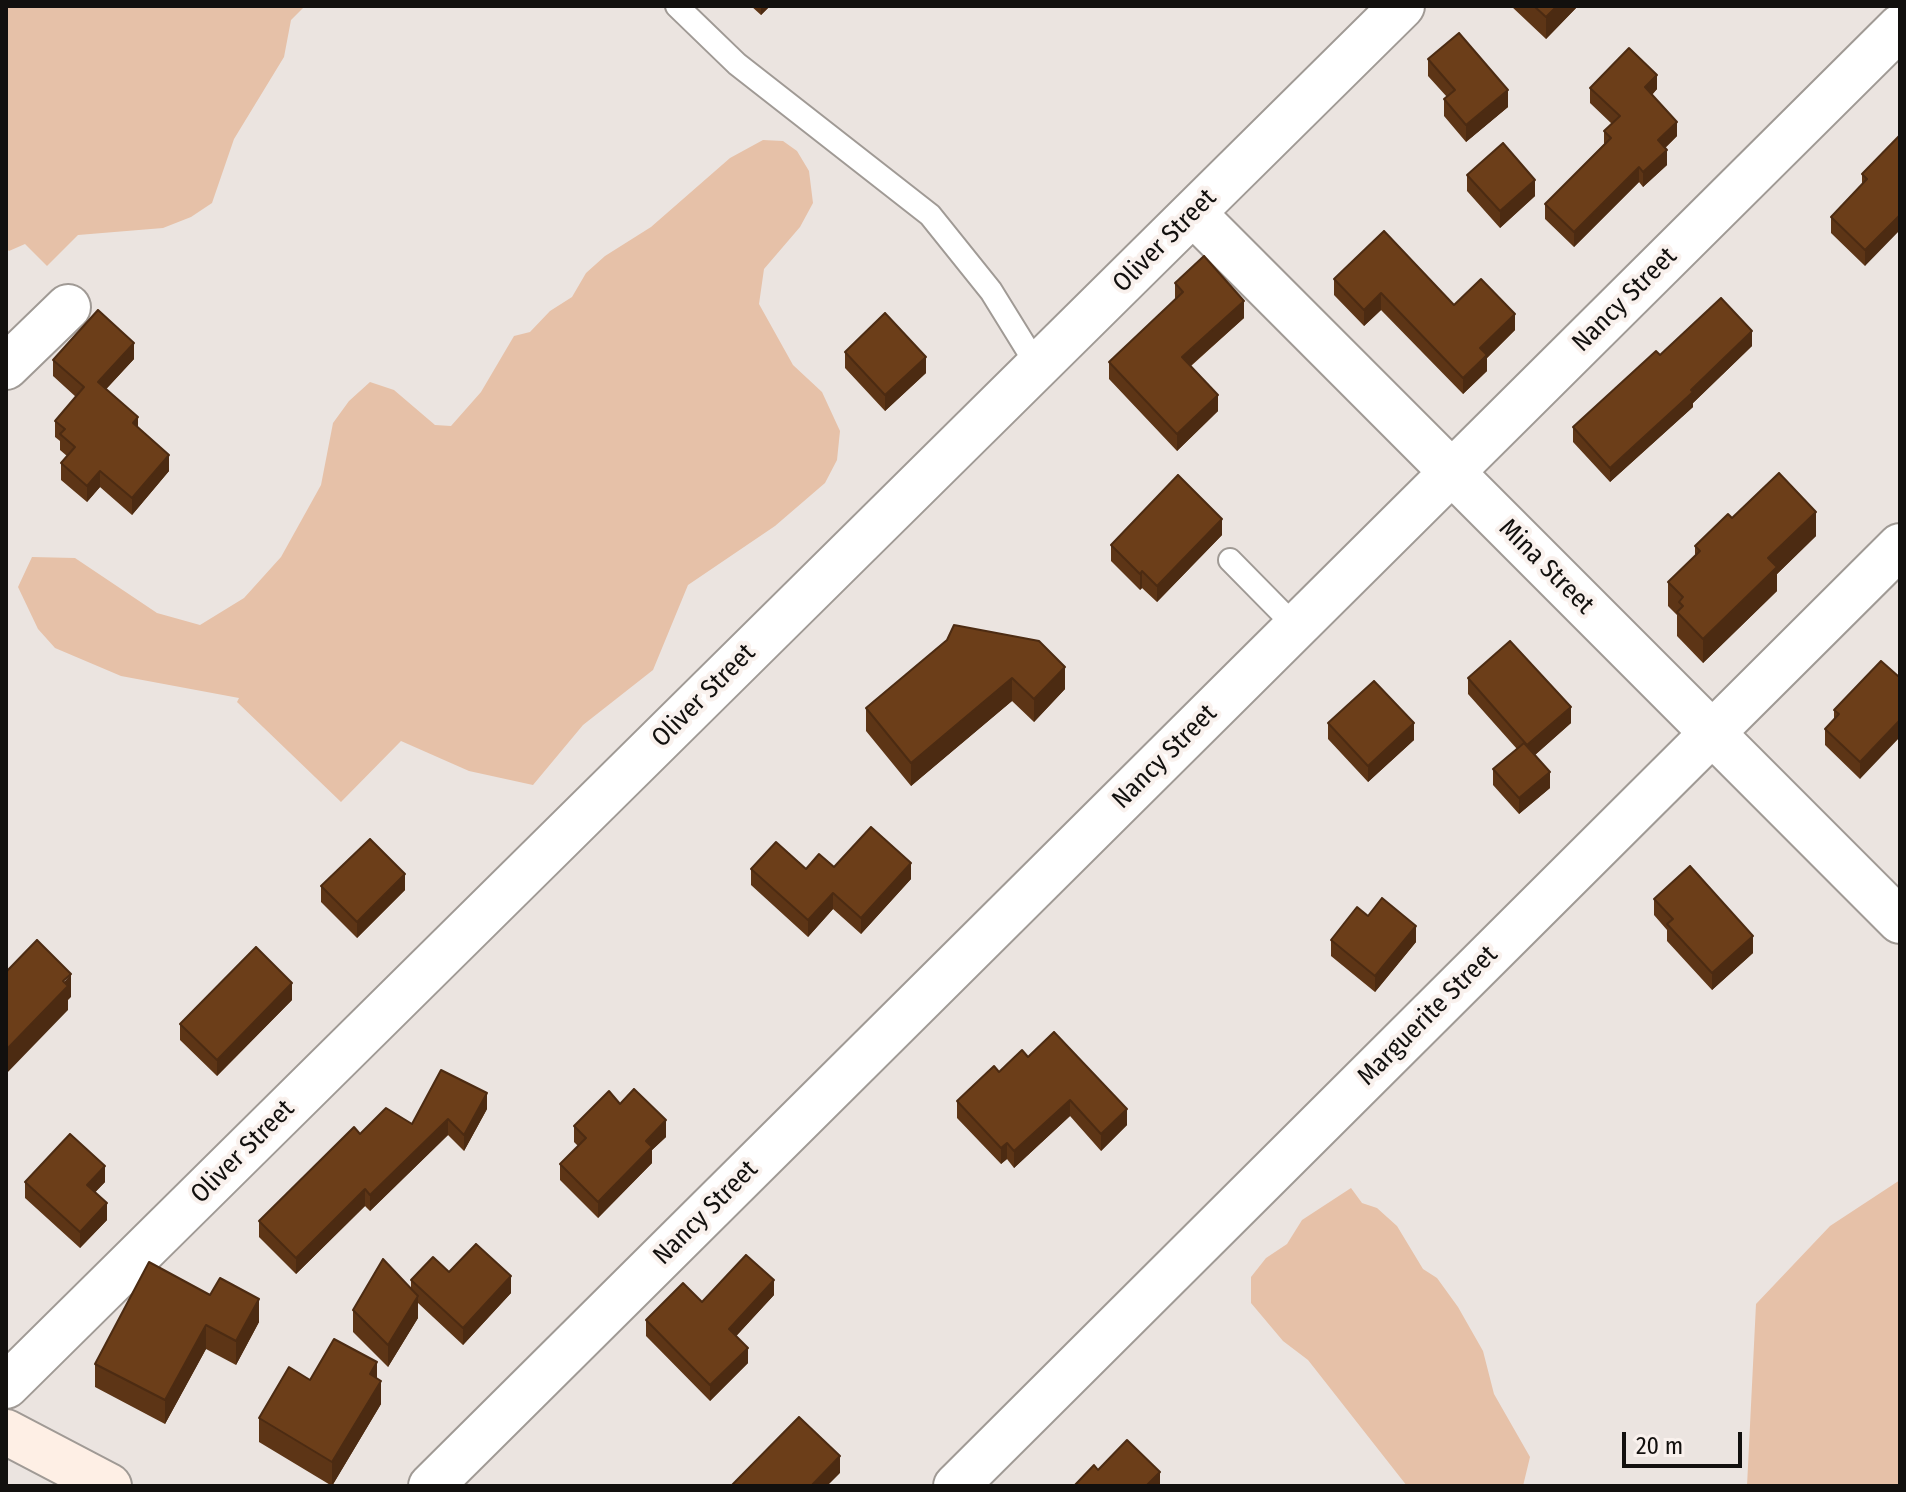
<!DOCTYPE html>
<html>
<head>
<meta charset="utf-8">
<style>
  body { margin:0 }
  #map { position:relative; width:1906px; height:1492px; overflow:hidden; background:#ebe4e0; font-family:"Fira Sans Condensed",sans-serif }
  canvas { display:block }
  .frame { position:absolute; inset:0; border:8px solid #12100e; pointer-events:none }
  .scale { position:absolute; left:1622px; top:1432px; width:120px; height:36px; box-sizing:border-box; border:4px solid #12100e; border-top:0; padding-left:10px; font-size:24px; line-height:28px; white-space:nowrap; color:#12100e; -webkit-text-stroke:6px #f9f1ed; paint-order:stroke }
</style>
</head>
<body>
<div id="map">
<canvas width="1906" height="1492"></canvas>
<div class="frame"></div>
<div class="scale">20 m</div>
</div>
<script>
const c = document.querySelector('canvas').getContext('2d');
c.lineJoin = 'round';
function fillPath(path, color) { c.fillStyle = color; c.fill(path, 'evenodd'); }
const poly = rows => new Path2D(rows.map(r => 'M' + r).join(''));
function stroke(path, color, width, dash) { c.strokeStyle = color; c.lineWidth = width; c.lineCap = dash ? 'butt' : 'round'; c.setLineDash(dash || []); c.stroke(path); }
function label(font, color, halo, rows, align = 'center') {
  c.font = font + ' "Fira Sans Condensed",sans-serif'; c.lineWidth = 8; c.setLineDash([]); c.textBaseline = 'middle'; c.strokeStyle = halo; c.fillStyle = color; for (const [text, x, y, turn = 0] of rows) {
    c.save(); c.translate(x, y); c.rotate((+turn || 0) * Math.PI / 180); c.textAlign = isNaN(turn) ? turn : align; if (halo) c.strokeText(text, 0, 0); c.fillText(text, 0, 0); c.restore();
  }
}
fillPath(poly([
  [6,6,305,6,291,20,284,57,234,139,212,203,191,217,163,228,78,235,47,266,25,244,9,251,6,248],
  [763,140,783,141,797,151,809,171,813,203,800,227,764,269,759,304,793,365,822,392,840,431,837,460,825,483,775,526,688,585,653,670,583,725,533,785,469,771,401,741,341,802,237,702,239,698,121,676,55,648,38,629,18,587,32,557,75,558,157,613,200,625,244,598,281,557,321,485,333,423,349,401,370,382,394,390,435,425,451,426,481,392,514,336,530,332,550,311,572,297,586,273,605,256,651,227,730,158],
  [1900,1180,1900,1486,1747,1486,1756,1304,1830,1226],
  [1351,1188,1362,1203,1377,1208,1397,1226,1423,1269,1437,1278,1458,1307,1483,1351,1494,1394,1530,1457,1523,1486,1407,1486,1308,1360,1283,1341,1251,1303,1251,1277,1266,1258,1287,1244,1302,1220]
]), '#e6c1a8');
const lane = poly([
  [677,6,737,64,930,215,991,291,1038,367],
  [1230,560,1296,627]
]);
const street = poly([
  [1193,213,1900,921],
  [6,367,68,307],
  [6,1386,1402,6],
  [431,1486,1900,27],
  [956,1486,1900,546]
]);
const secondary = poly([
  [6,1432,109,1486]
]);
stroke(lane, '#a09a95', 26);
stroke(street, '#a09a95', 48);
stroke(secondary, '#a09a95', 48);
stroke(lane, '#fff', 22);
stroke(street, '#fff', 44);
stroke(secondary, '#feefe5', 44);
fillPath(poly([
  [751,6,770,6,761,15],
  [1511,6,1578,6,1546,39],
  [1428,59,1508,107,1466,142,1444,116,1444,99,1447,97,1428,76],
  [1590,88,1657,89,1652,95,1677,136,1665,148,1667,165,1643,187,1639,182,1574,247,1545,219,1545,204,1604,144,1604,131,1612,124,1590,103],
  [1900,135,1865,266,1831,233,1831,217,1862,185,1862,174],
  [1467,175,1535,196,1500,228,1467,191],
  [1334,279,1454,305,1515,330,1487,358,1487,371,1463,394,1381,310,1364,326,1334,295],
  [1175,283,1244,318,1191,366,1218,411,1177,451,1109,379,1109,362,1175,300],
  [1752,346,1693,403,1693,407,1610,482,1573,442,1573,427,1660,355],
  [845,352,926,373,885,411,845,368],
  [134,359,106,389,138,428,169,471,132,515,100,487,87,502,61,480,61,463,67,456,60,450,60,441,55,437,55,421,76,397,53,376,53,360],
  [1732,518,1816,536,1777,574,1777,591,1703,663,1677,636,1677,615,1668,606,1668,582,1695,556,1695,546],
  [1222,535,1157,602,1142,588,1140,590,1111,561,1111,545],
  [1039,641,1065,689,1034,722,1012,701,911,786,866,731,866,708],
  [1881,661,1860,779,1825,745,1825,729,1834,720,1834,710],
  [1468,678,1571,723,1535,755,1550,788,1519,814,1493,785,1493,769,1517,749,1468,694],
  [1328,723,1414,740,1368,782,1328,739],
  [834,867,911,879,861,934,833,909,808,937,751,885,751,869,806,869],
  [321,886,405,890,357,938,321,902],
  [1654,899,1753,953,1712,990,1667,941,1667,930,1654,915],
  [1368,916,1416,942,1375,992,1331,956,1331,940],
  [292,1000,217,1076,180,1040,180,1024],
  [1028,1057,1127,1125,1101,1151,1070,1116,1014,1168,1007,1159,1001,1164,957,1118,957,1101,999,1072],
  [620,1104,666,1137,652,1150,652,1163,598,1218,560,1180,560,1164,578,1146,574,1142,574,1126],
  [487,1109,464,1151,448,1135,370,1211,365,1206,296,1274,259,1237,259,1221,360,1134],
  [25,1182,105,1182,95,1192,107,1220,80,1248,25,1198],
  [149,1262,259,1322,236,1365,206,1349,165,1424,95,1387,95,1364],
  [449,1272,511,1293,463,1345,418,1303,418,1318,388,1367,353,1332,353,1310,411,1288,411,1280],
  [774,1295,736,1336,748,1363,710,1401,646,1336,646,1320,702,1302],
  [377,1378,381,1404,332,1486,259,1442,259,1418,310,1380]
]), '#5d3516');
fillPath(poly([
  [761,6,770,6,761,15],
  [1557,6,1578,6,1546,39,1546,17],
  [1657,75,1657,89,1645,102,1645,87],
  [1508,90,1508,107,1466,142,1466,125],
  [1677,122,1677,136,1658,155,1658,140],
  [1667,150,1667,165,1643,187,1643,172],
  [1639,167,1639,182,1574,247,1574,232],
  [1535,180,1535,196,1500,228,1500,211],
  [1900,215,1900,230,1865,266,1865,250],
  [1381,293,1381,310,1364,326,1364,310],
  [1244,301,1244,318,1182,373,1182,357],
  [1515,314,1515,330,1487,358,1487,371,1463,394,1463,378,1480,348],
  [1752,331,1752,346,1693,403,1693,407,1610,482,1610,468],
  [134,343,134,359,98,398,98,382],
  [926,357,926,373,885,411,885,395],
  [1218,395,1218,411,1177,451,1177,434],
  [138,417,138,433,133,423],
  [169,455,169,471,132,515,132,498],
  [100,471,100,487,87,502,87,486],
  [1816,512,1816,536,1777,574,1777,591,1703,663,1703,639,1768,558],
  [1222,519,1222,535,1157,602,1157,586],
  [1142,571,1142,588,1140,590,1140,574],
  [1065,667,1065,689,1034,722,1034,699],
  [1012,678,1012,701,911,786,911,763],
  [1571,707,1571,723,1527,762,1527,745],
  [1900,720,1900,737,1860,779,1860,762],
  [1414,723,1414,740,1368,782,1368,766],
  [1550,772,1550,788,1519,814,1519,798],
  [911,863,911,879,861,934,861,918],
  [405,874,405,890,357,938,357,922],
  [833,893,833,909,808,937,808,920],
  [1416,926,1416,942,1375,992,1375,976],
  [1753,936,1753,953,1712,990,1712,973],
  [71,974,71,997,68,1000,68,1010,6,1074,6,1050],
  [292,983,292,1000,217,1076,217,1060],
  [487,1093,487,1109,464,1151,464,1135],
  [1070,1100,1070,1116,1014,1168,1014,1151],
  [1127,1109,1127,1125,1101,1151,1101,1134],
  [448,1119,448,1135,370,1211,370,1195],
  [666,1120,666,1137,652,1150,652,1163,598,1218,598,1202,646,1141],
  [1007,1143,1007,1159,1001,1164,1001,1148],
  [105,1166,105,1182,87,1201,87,1185],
  [365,1189,365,1206,296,1274,296,1258],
  [107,1203,107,1220,80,1248,80,1232],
  [511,1276,511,1293,463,1345,463,1328],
  [774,1280,774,1295,729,1344,729,1329],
  [418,1296,418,1318,388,1367,388,1345],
  [259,1299,259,1322,236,1365,236,1341],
  [206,1325,206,1349,165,1424,165,1400],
  [748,1348,748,1363,710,1401,710,1385],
  [377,1362,377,1385,370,1374],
  [381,1381,381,1404,332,1486,332,1462],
  [840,1456,840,1473,827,1486,811,1486],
  [1160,1472,1160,1486,1146,1486]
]), '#4c2b12');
const building = poly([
  [1534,6,1557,6,1546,17,1534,6],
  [1459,33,1508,90,1466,125,1444,99,1455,90,1428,59,1459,33],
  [1629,48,1657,75,1645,87,1677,122,1658,140,1667,150,1643,172,1639,167,1574,232,1545,204,1611,138,1604,131,1620,116,1590,88,1629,48],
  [1900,135,1900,215,1865,250,1831,217,1867,179,1862,174,1900,135],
  [1503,143,1535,180,1500,211,1467,175,1503,143],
  [1384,231,1454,305,1481,279,1515,314,1480,348,1487,355,1463,378,1381,293,1364,310,1334,279,1384,231],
  [1204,256,1244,301,1182,357,1218,395,1177,434,1109,362,1183,292,1175,283,1204,256],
  [1721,298,1752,331,1691,390,1693,392,1610,468,1573,427,1656,351,1660,355,1721,298],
  [98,310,134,343,98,382,138,417,133,423,169,455,132,498,100,471,87,486,61,463,75,447,60,434,65,429,55,421,84,387,53,360,98,310],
  [885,313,926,357,885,395,845,352,885,313],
  [1779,473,1816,512,1768,558,1777,567,1703,639,1677,612,1683,606,1679,602,1683,597,1668,582,1700,551,1695,546,1728,514,1732,518,1779,473],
  [1178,475,1222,519,1157,586,1142,571,1140,574,1111,545,1178,475],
  [954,625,1039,641,1065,667,1034,699,1012,678,911,763,866,708,947,640,954,625],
  [1510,641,1571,707,1527,745,1468,678,1510,641],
  [1881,661,1898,676,1900,674,1900,720,1860,762,1825,729,1839,714,1834,710,1881,661],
  [1374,681,1414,723,1368,766,1328,723,1374,681],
  [1524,743,1550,772,1519,798,1493,769,1524,743],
  [871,827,911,863,861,918,833,893,808,920,751,869,776,842,806,869,819,854,834,867,871,827],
  [370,839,405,874,357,922,321,886,370,839],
  [1690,866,1753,936,1712,973,1667,924,1673,919,1654,899,1690,866],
  [1382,898,1416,926,1375,976,1331,940,1357,907,1368,916,1382,898],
  [37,940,71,974,63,981,68,986,6,1050,6,972,37,940],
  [256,947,292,983,217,1060,180,1024,256,947],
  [1054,1032,1127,1109,1101,1134,1070,1100,1014,1151,1007,1143,1001,1148,957,1101,994,1066,999,1072,1022,1050,1028,1057,1054,1032],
  [441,1070,487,1093,464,1135,448,1119,370,1195,365,1189,296,1258,259,1221,354,1127,360,1134,386,1108,412,1124,441,1070],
  [634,1089,666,1120,646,1141,652,1147,598,1202,560,1164,586,1138,574,1126,609,1091,620,1104,634,1089],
  [70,1134,105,1166,87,1185,107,1203,80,1232,25,1182,70,1134],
  [476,1244,511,1276,463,1328,411,1280,433,1257,449,1272,476,1244],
  [746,1255,774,1280,729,1329,748,1348,710,1385,646,1320,683,1283,702,1302,746,1255],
  [383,1259,418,1296,388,1345,353,1310,383,1259],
  [149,1262,210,1295,220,1278,259,1299,236,1341,206,1325,165,1400,95,1364,149,1262],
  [334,1339,377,1362,370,1374,381,1381,332,1462,259,1418,289,1367,310,1380,334,1339],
  [799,1417,840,1456,811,1486,731,1486,799,1417],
  [1127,1440,1160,1472,1146,1486,1074,1486,1094,1465,1098,1470,1127,1440]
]);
fillPath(building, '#6c3e19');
stroke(building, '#4c2b12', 2);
label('26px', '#12100e', '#f9f1ed', [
  ["Oliver Street",1165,241,-45],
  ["Nancy Street",1625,300,-45],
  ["Mina Street",1546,567,45],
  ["Oliver Street",704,696,-45],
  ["Nancy Street",1165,757,-45],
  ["Marguerite Street",1428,1016,-45],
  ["Oliver Street",243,1152,-45],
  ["Nancy Street",706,1213,-45]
]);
</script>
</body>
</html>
